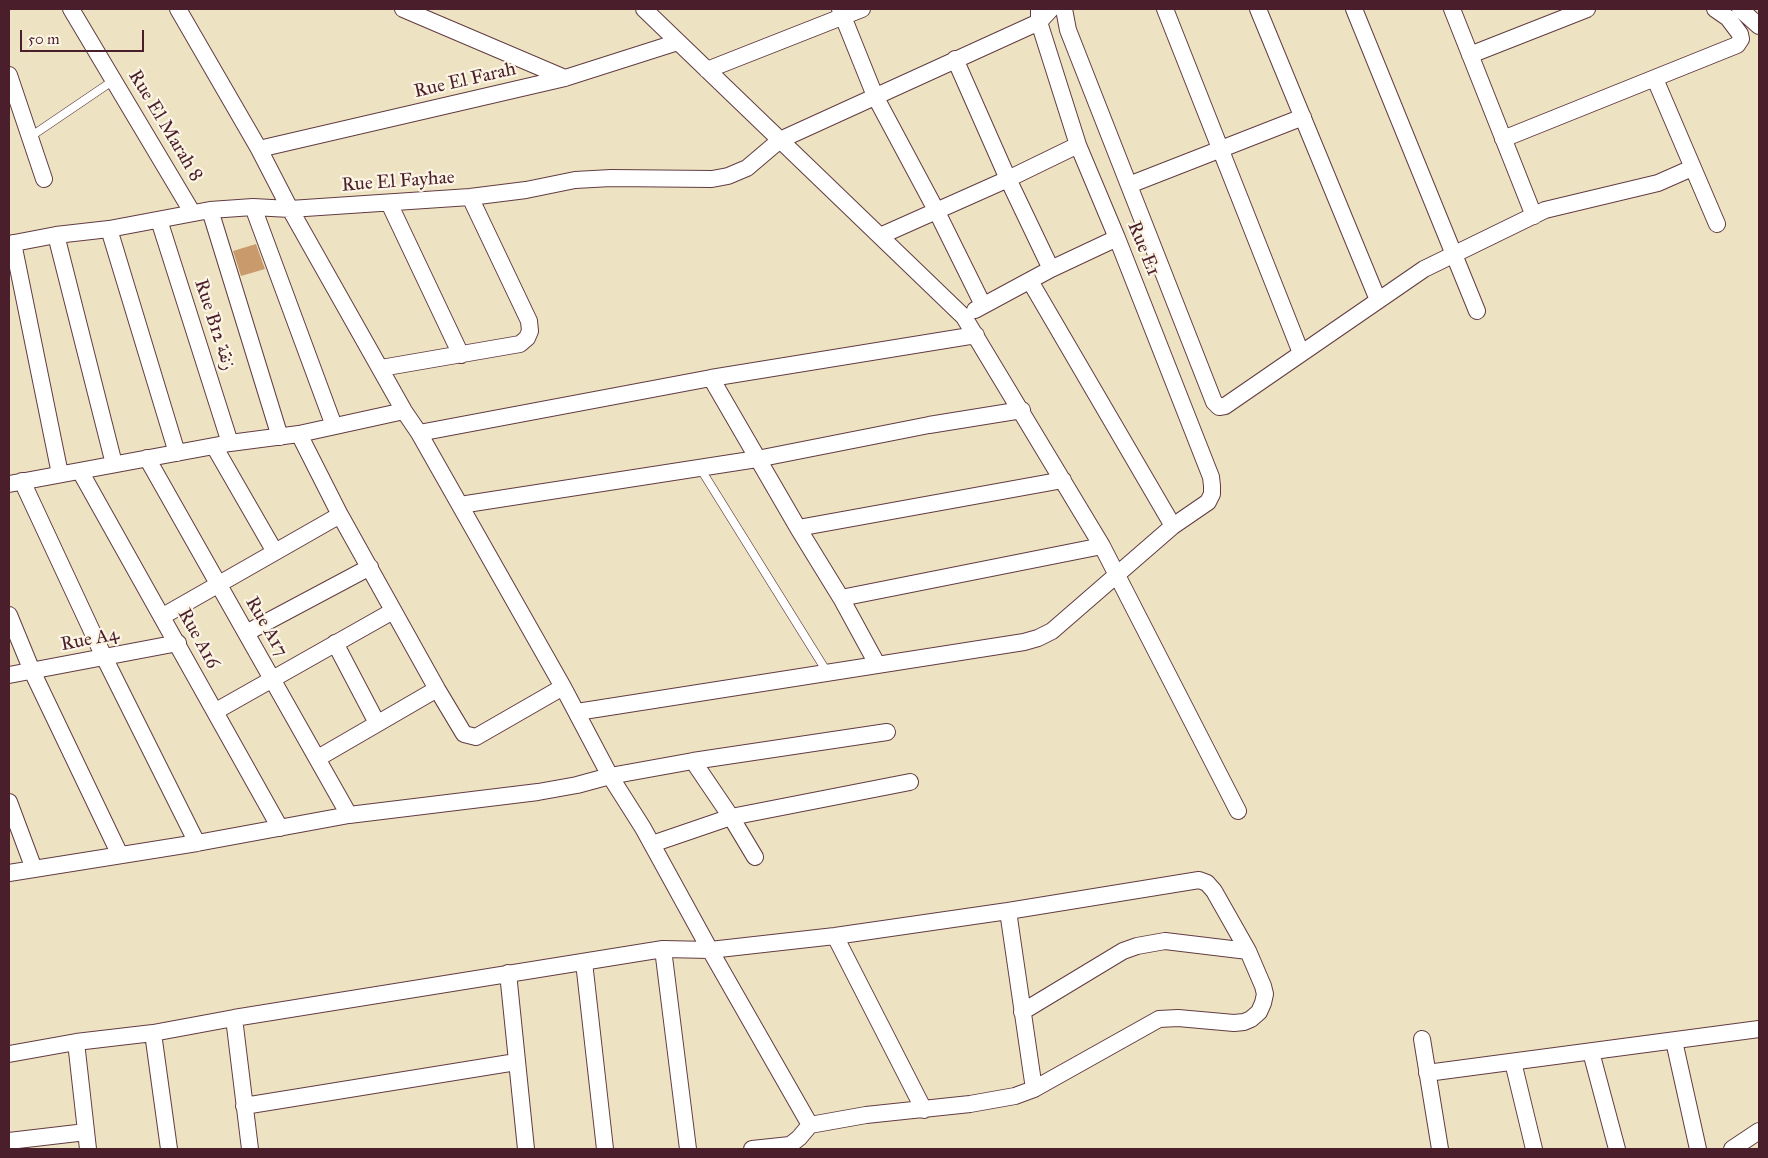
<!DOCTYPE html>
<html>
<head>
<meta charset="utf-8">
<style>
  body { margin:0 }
  #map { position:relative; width:1768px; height:1158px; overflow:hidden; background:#ede3c2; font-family:"IM FELL Great Primer",serif }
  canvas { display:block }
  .frame { position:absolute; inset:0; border:10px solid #4a1f2b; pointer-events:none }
  .scale { position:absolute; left:20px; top:30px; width:124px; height:22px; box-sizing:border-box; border:2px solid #4a1f2b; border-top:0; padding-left:6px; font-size:15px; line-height:18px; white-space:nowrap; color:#4a1f2b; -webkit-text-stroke:4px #fcf5e5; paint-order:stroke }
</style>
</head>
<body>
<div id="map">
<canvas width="1768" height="1158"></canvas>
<div class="frame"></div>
<div class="scale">50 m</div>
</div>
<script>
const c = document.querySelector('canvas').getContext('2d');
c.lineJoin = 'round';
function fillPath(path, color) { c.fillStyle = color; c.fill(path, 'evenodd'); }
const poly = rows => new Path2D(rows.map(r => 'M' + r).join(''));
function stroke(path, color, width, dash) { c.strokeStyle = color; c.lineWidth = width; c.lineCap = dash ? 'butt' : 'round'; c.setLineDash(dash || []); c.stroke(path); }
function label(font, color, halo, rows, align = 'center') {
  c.font = font + ' "IM FELL Great Primer",Amiri,serif'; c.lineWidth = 4.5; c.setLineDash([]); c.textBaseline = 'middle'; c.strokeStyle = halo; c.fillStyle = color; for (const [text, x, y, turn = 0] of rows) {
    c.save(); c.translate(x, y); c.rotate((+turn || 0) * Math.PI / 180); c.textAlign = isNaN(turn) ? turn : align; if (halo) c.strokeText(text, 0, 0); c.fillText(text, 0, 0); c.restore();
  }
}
fillPath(poly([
  [256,244,265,269,241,276,233,251]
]), '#c99b6c');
const service = poly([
  [30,137,114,80],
  [700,468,827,672]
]);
const minor = poly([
  [71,9,192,212],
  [178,9,259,149,290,209,404,411,419,433,563,687,610,776,643,828,710,950,810,1125],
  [403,9,565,78],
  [644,9,964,317,1102,546,1238,811],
  [840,9,875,96,936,210,983,305],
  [1064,9,1068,30,1214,402,1219,407,1225,406,1424,269,1545,210,1658,183,1692,168],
  [1165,9,1301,353],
  [1258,9,1378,300],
  [1354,9,1477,311],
  [1452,9,1534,216],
  [1740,9,1759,26],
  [1470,55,1587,9],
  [955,59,1008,179,1051,269],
  [707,70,862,9],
  [9,75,44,179],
  [1655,79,1717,224],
  [1503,139,1737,45,1741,39,1740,34,1728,18,1715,9],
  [259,149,565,78,678,42],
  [1129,185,1303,117],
  [389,203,461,355],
  [253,207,334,426],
  [210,210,280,437],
  [159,220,230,443],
  [109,229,177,453],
  [56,235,114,464],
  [880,236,1008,179,1078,145],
  [13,243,60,474],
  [9,244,56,235,109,229,210,210,253,207,290,209,470,197,526,190,575,180,611,178,712,179,728,176,747,168,780,140,1039,22,1051,9],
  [1030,281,1173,526],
  [975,310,1051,269,1117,238],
  [381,368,520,344,527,338,530,331,529,321,470,197],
  [711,378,798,528,841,598,877,664],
  [419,433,711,378,976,335],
  [299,434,340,515,437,689,464,734,476,737,563,687],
  [214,446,275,552],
  [147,458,349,815],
  [80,471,280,828],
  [22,481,104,657,197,843],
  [9,484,230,443,299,434,404,411],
  [460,505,757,459,929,425,1022,410],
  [798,528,1063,480],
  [841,598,1102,546],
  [9,615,32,671,120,855],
  [163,616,340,515],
  [246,633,370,567],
  [335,643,377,723],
  [9,675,178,643],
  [216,711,393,611],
  [577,712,1024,642,1038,638,1052,631,1173,526,1208,502,1212,494,1212,486,1211,477,1117,238,1078,145,1039,22,1039,9],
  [318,758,437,689],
  [693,761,731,817,755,857],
  [9,802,34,869],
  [652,844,731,817,910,782],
  [9,873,197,843,349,815,538,792,577,785,610,776,693,761,887,732],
  [1008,911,1034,1089],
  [835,936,924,1110],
  [663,949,688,1149],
  [584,962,605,1149],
  [508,973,526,1149],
  [1022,1012,1123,951,1137,946,1165,941,1248,951],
  [234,1018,250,1149],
  [153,1033,169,1149],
  [1422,1039,1440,1149],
  [1674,1041,1698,1149],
  [76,1042,88,1149],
  [1591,1052,1617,1149],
  [9,1054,76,1042,153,1033,234,1018,663,949,710,950,835,936,1008,911,1199,880,1207,883,1214,891,1248,951,1263,986,1265,994,1263,1003,1259,1012,1251,1019,1244,1022,1234,1023,1178,1018,1159,1019,1034,1089,1015,1096,970,1104,866,1115,810,1125,799,1138,790,1145,752,1149],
  [1513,1062,1534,1149],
  [1427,1073,1759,1029],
  [244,1106,516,1062],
  [9,1141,86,1132],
  [1732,1149,1759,1131]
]);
stroke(service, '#623c42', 9);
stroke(minor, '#623c42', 18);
stroke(service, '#fff', 8);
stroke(minor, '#fff', 16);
label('19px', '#4a1f2b', '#fcf5e5', [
  ["Rue El Farah",465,81,-13],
  ["Rue El Marah 8",165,126,59],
  ["Rue El Fayhae",398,182,-4],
  ["Rue E1",1143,249,68],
  ["Rue B12 زنقة",214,325,72],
  ["Rue A17",266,627,60],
  ["Rue A16",198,639,61],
  ["Rue A4",90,640,-11]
]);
</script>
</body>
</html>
